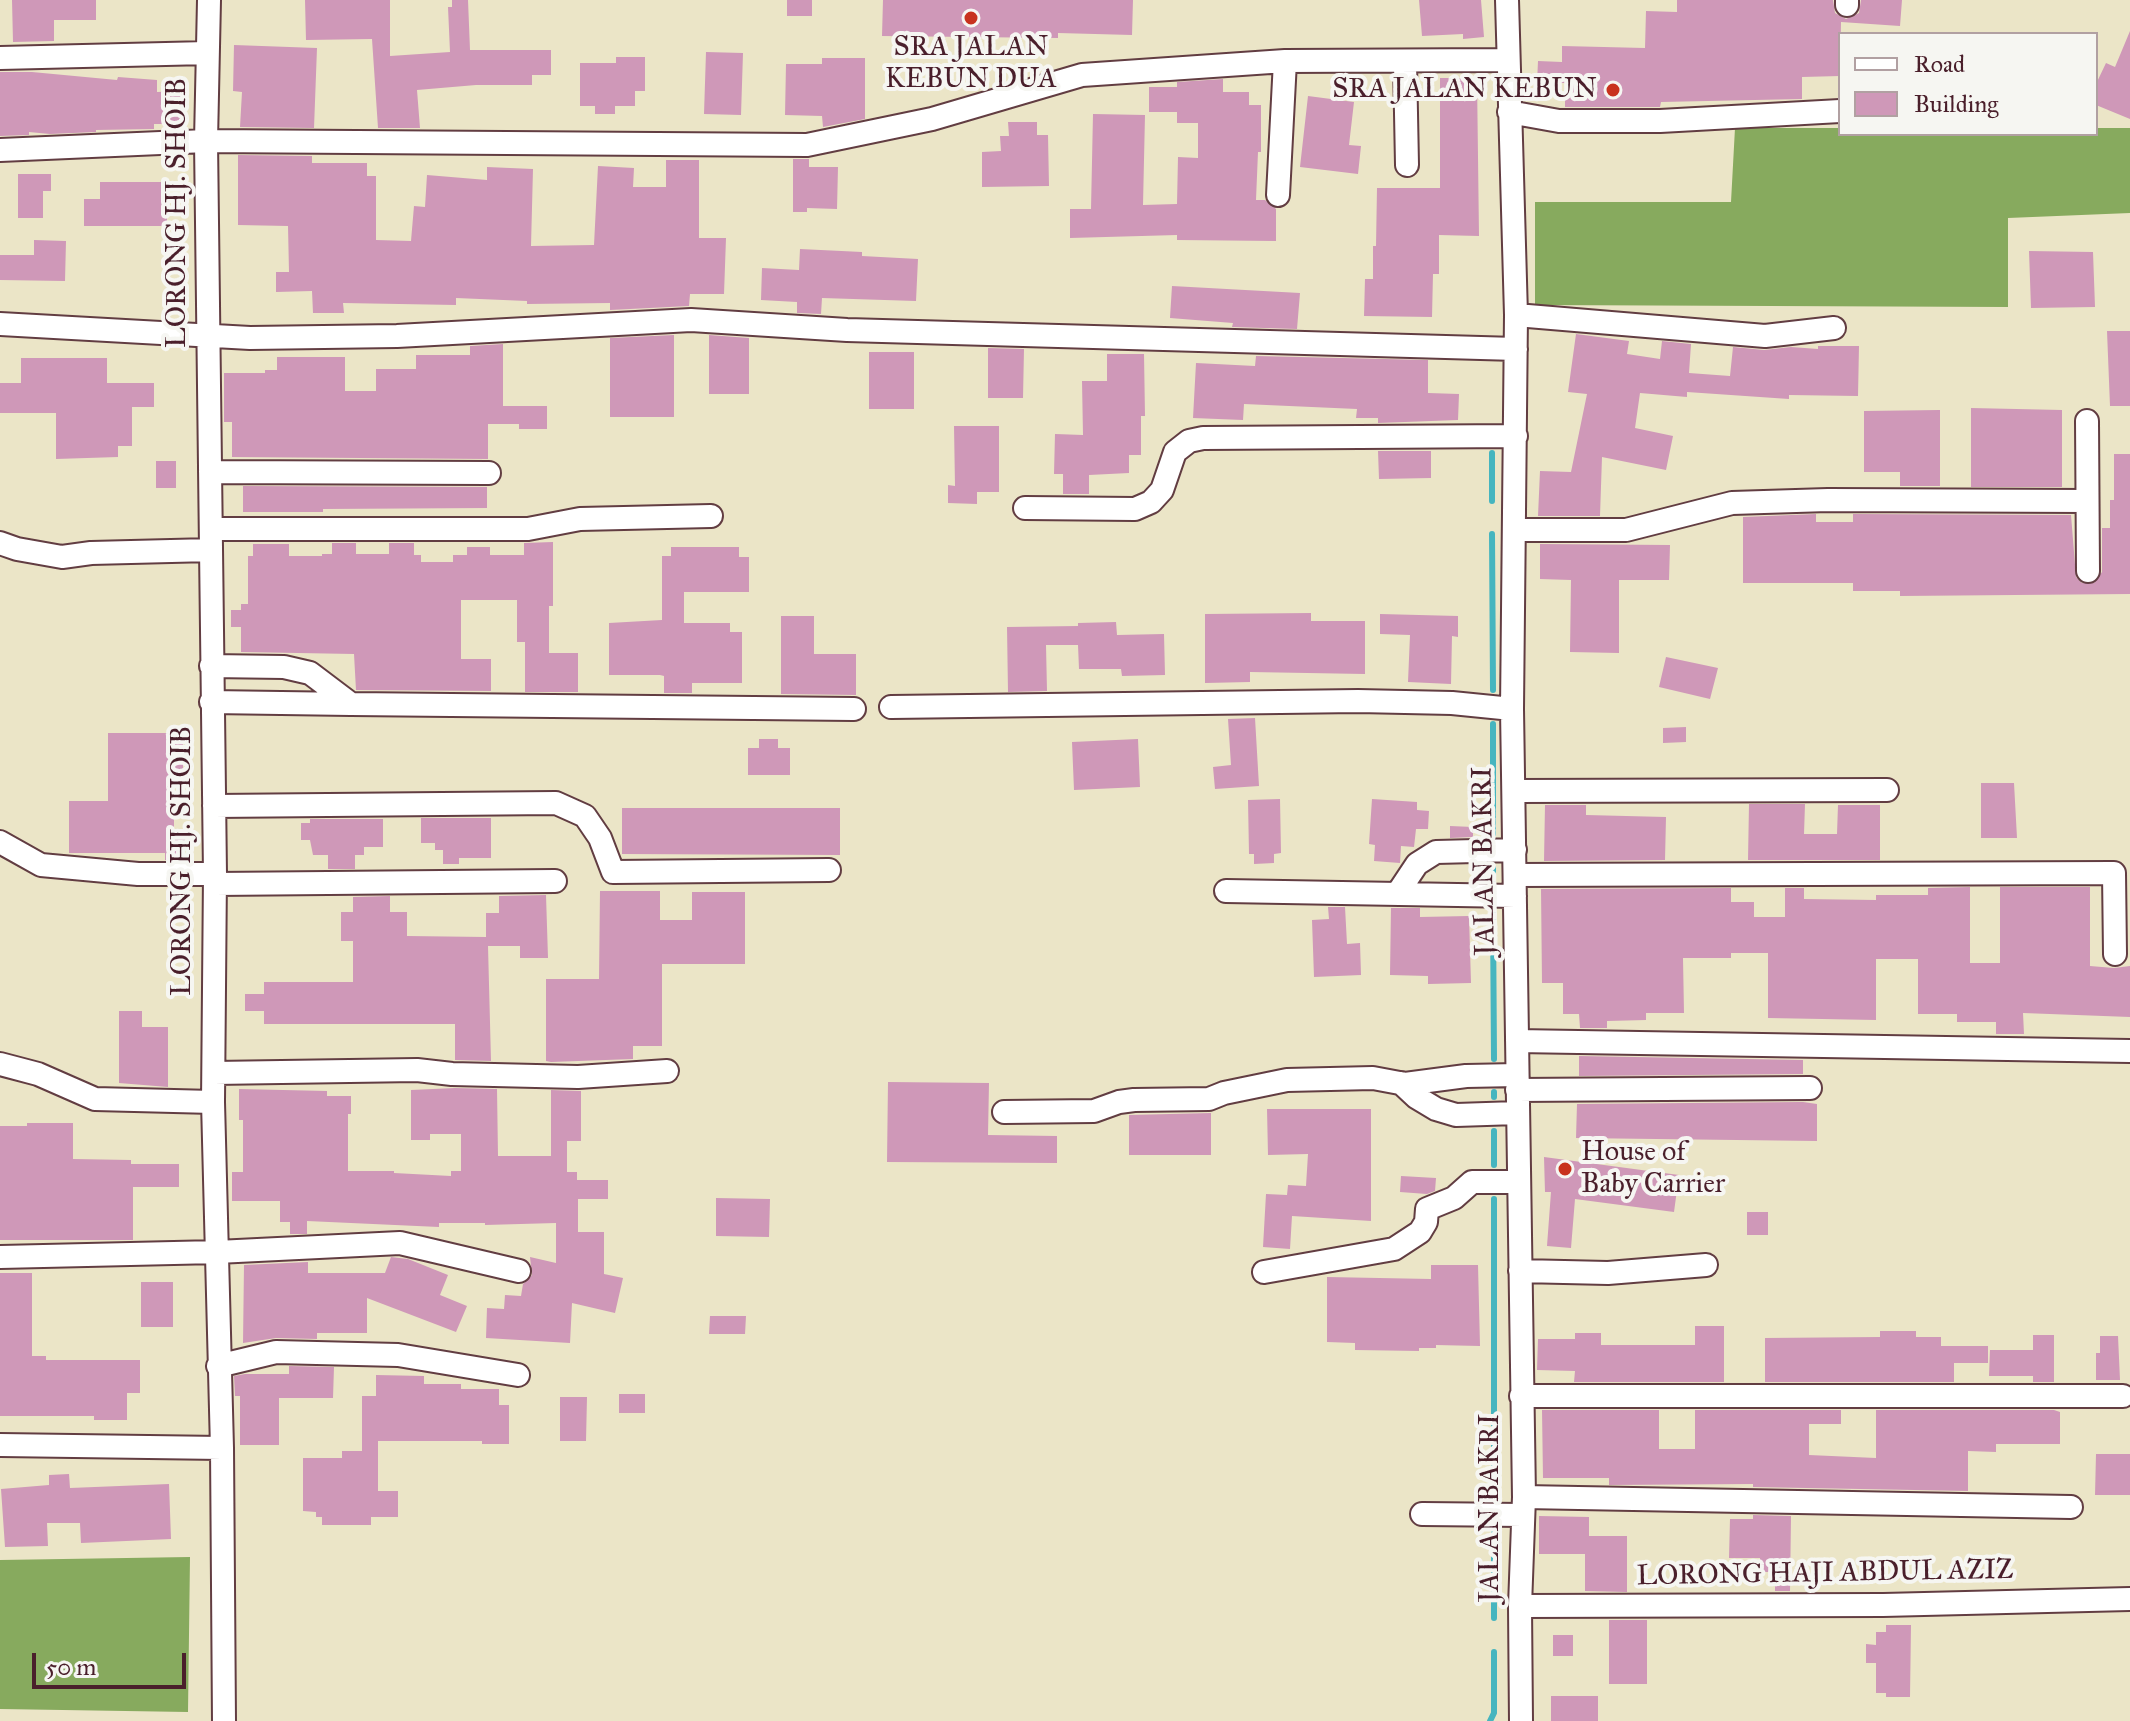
<!DOCTYPE html>
<html>
<head>
<meta charset="utf-8">
<style>
  body { margin:0 }
  #map { position:relative; width:2130px; height:1721px; overflow:hidden; background:#ebe5c7; font-family:"IM FELL Great Primer",serif }
  canvas { display:block }
  .legend { position:absolute; left:1838px; top:32px; width:260px; height:104px; box-sizing:border-box; background:#f6f6f2; border:2px solid #b1a0a2; margin:0; padding:10px 14px; list-style:none; font-size:24px; color:#4a1f2b }
  .legend li { display:flex; align-items:center; gap:16px; height:40px }
  .legend b { width:40px; border:2px solid #b1a0a2 }
  .scale { position:absolute; left:32px; top:1653px; width:154px; height:36px; box-sizing:border-box; border:4px solid #4a1f2b; border-top:0; padding-left:10px; font-size:24px; line-height:28px; white-space:nowrap; color:#4a1f2b; -webkit-text-stroke:6px #f6f6f2; paint-order:stroke }
</style>
</head>
<body>
<div id="map">
<canvas width="2130" height="1721"></canvas>
<ul class="legend">
<li><b style="height:10px;background:#fff"></b>Road</li>
<li><b style="height:22px;background:#cf98b8"></b>Building</li>
</ul>
<div class="scale">50 m</div>
</div>
<script>
const c = document.querySelector('canvas').getContext('2d');
c.lineJoin = 'round';
function fillPath(path, color) { c.fillStyle = color; c.fill(path, 'evenodd'); }
const poly = rows => new Path2D(rows.map(r => 'M' + r).join(''));
function stroke(path, color, width, dash) { c.strokeStyle = color; c.lineWidth = width; c.lineCap = dash ? 'butt' : 'round'; c.setLineDash(dash || []); c.stroke(path); }
function label(font, color, halo, rows, align = 'center') {
  c.font = font + ' "IM FELL Great Primer",serif'; c.lineWidth = 8; c.setLineDash([]); c.textBaseline = 'middle'; c.strokeStyle = halo; c.fillStyle = color; for (const [text, x, y, turn = 0] of rows) {
    c.save(); c.translate(x, y); c.rotate((+turn || 0) * Math.PI / 180); c.textAlign = isNaN(turn) ? turn : align; if (halo) c.strokeText(text, 0, 0); c.fillText(text, 0, 0); c.restore();
  }
}
fillPath(poly([
  [1735,128,1840,128,1840,134,2096,134,2096,128,2130,128,2130,213,2008,218,2008,307,1535,305,1535,202,1731,202],
  [190,1557,188,1712,0,1709,0,1560]
]), '#87aa5e');
stroke(poly([
  [1492,453,1492,501],
  [1492,534,1493,690],
  [1493,724,1493,834],
  [1493,868,1493,879],
  [1493,913,1494,1059],
  [1494,1092,1494,1097],
  [1494,1131,1494,1165],
  [1494,1199,1494,1497],
  [1494,1533,1494,1618],
  [1490,1721,1494,1713,1494,1652]
]), '#46b5bf', 6);
fillPath(poly([
  [12,0,96,0,96,20,54,20,54,41,13,42],
  [305,0,390,0,390,56,450,52,448,7,452,7,452,0,468,0,470,50,551,50,551,75,532,75,532,85,476,85,417,90,420,128,378,128,372,39,306,40],
  [787,0,812,0,812,16,787,16],
  [883,0,1133,0,1132,35,1058,33,1058,38,882,36],
  [1419,0,1481,0,1484,37,1463,39,1463,34,1422,36],
  [1677,0,1833,0,1835,13,1846,19,1859,13,1861,0,1902,0,1900,26,1841,22,1840,76,1802,77,1802,99,1661,102,1660,107,1565,107,1565,83,1537,83,1538,61,1562,62,1562,46,1645,48,1646,11,1677,12],
  [2130,31,2130,119,2096,105,2096,84,2106,63,2115,67],
  [234,45,317,48,314,128,240,127,242,92,233,91],
  [706,52,743,53,741,115,704,114],
  [616,57,645,57,645,91,635,91,635,106,615,106,615,114,595,114,595,106,580,106,580,63,616,63],
  [822,58,865,58,865,119,823,127,822,116,785,115,786,64,822,64],
  [0,72,32,72,117,80,118,77,157,80,157,92,185,91,186,124,154,124,154,129,96,130,96,132,50,134,29,132,29,135,0,136],
  [1440,78,1477,78,1479,236,1439,235,1439,274,1433,274,1432,317,1364,316,1365,279,1373,279,1373,246,1376,246,1377,188,1440,188],
  [1223,79,1223,92,1249,92,1249,105,1261,105,1261,152,1258,152,1256,200,1265,200,1276,209,1276,241,1177,240,1177,235,1070,238,1070,209,1091,209,1093,114,1145,115,1143,205,1177,204,1178,157,1198,158,1198,123,1177,123,1177,112,1149,112,1149,87,1177,87,1177,82],
  [1308,96,1354,102,1349,145,1361,146,1358,174,1300,167],
  [1008,122,1037,122,1037,135,1048,135,1049,186,982,187,982,152,1001,151,1000,136,1009,136],
  [238,155,312,156,312,163,367,163,367,176,376,176,376,240,411,241,414,206,425,207,427,175,487,180,487,167,533,169,531,246,594,245,598,166,634,168,633,187,666,187,666,160,699,160,699,238,726,238,724,294,690,294,689,306,610,310,610,303,527,304,527,301,456,298,456,305,343,303,344,313,313,313,312,291,276,292,276,272,289,272,288,226,238,225],
  [793,159,809,159,809,167,838,167,837,209,807,208,807,212,793,212],
  [18,174,51,174,51,191,43,191,43,218,18,218],
  [100,182,167,182,167,226,84,226,84,199,100,199],
  [34,240,66,241,65,281,0,280,0,255,34,255],
  [800,249,862,252,862,256,918,259,916,301,822,298,821,314,797,313,797,302,761,300,762,268,799,270],
  [2029,251,2093,252,2095,307,2031,308],
  [1172,286,1300,293,1297,329,1232,327,1233,323,1170,318],
  [2107,331,2130,331,2130,406,2110,406],
  [1576,334,1629,341,1627,354,1660,359,1662,341,1691,344,1689,373,1730,376,1733,347,1764,350,1791,347,1818,349,1818,346,1859,346,1858,396,1789,395,1789,399,1687,392,1687,397,1640,393,1635,428,1673,436,1666,470,1602,457,1600,516,1538,516,1540,471,1571,472,1587,394,1568,392],
  [674,335,674,417,610,417,610,338],
  [709,335,749,338,749,394,709,394],
  [503,344,503,406,547,406,547,429,519,429,519,424,488,424,488,459,232,457,232,422,224,422,224,373,265,373,265,370,277,370,277,357,345,357,345,391,376,391,376,369,416,369,416,355,470,355,470,346],
  [988,348,1024,349,1023,398,988,398],
  [869,352,914,352,914,409,869,409],
  [1107,354,1144,354,1145,416,1141,416,1141,455,1129,455,1129,473,1089,475,1089,494,1063,494,1063,474,1054,474,1055,434,1083,435,1082,381,1107,381],
  [1256,356,1428,360,1428,393,1459,394,1458,420,1378,423,1378,418,1356,418,1357,409,1244,404,1243,420,1193,418,1196,363,1255,366],
  [21,358,107,358,107,383,154,383,154,407,132,407,132,446,118,446,118,457,56,459,56,413,0,413,0,383,21,383],
  [1971,408,2062,410,2062,487,1971,487],
  [1940,410,1940,486,1900,486,1900,472,1864,472,1864,411],
  [954,426,999,426,999,492,977,492,977,504,948,503,948,485,955,486],
  [1378,451,1431,451,1431,478,1379,479],
  [2114,454,2130,454,2130,594,1900,596,1900,591,1853,591,1853,583,1743,583,1743,517,1816,514,1816,522,1853,522,1853,514,2071,515,2076,577,2082,583,2094,583,2102,572,2102,528,2110,528,2110,500,2114,500],
  [156,461,176,461,176,488,156,488],
  [243,486,487,487,487,508,323,509,323,512,243,512],
  [553,542,553,606,549,606,549,653,578,653,578,692,525,692,525,642,517,642,517,600,461,600,461,659,491,659,491,691,356,690,354,654,241,652,241,627,231,627,231,610,241,610,241,604,248,604,248,556,253,556,253,544,289,544,289,556,322,556,322,554,332,554,332,543,356,543,356,554,389,554,389,543,414,543,414,555,421,555,421,562,453,562,453,555,467,555,467,547,490,547,490,555,524,555,524,543],
  [1540,544,1670,545,1669,580,1619,580,1619,653,1570,652,1571,580,1540,579],
  [671,547,739,547,739,557,749,557,749,592,684,592,684,623,730,623,730,632,742,632,742,683,692,683,692,693,664,693,664,676,660,675,609,675,609,623,662,620,662,556,671,556],
  [1311,613,1311,621,1365,621,1365,674,1250,672,1250,682,1205,683,1205,614],
  [1380,614,1458,616,1458,637,1452,636,1451,684,1408,682,1410,635,1380,634],
  [781,616,814,616,814,654,856,654,856,695,781,694],
  [1116,622,1117,635,1164,634,1165,675,1122,676,1121,669,1079,669,1078,645,1046,645,1047,691,1008,692,1007,627,1078,626,1078,623],
  [1666,657,1718,668,1710,699,1659,687],
  [1255,718,1259,786,1215,789,1213,767,1231,765,1228,719],
  [1686,727,1686,742,1663,743,1663,728],
  [108,733,183,733,183,776,174,776,174,839,185,839,185,860,165,860,165,853,69,853,69,801,108,801],
  [759,739,778,739,778,748,790,748,790,775,748,775,748,748,759,748],
  [1138,739,1140,787,1074,790,1072,742],
  [1981,783,2014,783,2017,838,1981,838],
  [1280,799,1281,853,1274,854,1274,863,1254,864,1254,854,1249,854,1248,800],
  [1372,799,1417,802,1417,810,1429,811,1428,829,1416,829,1414,847,1401,846,1400,863,1374,861,1375,845,1369,844],
  [1749,804,1805,804,1804,834,1837,834,1838,805,1880,805,1880,860,1748,860],
  [1545,805,1586,805,1586,815,1666,817,1665,860,1544,861],
  [622,808,840,808,840,855,622,854],
  [421,818,491,818,491,858,459,858,459,864,443,864,443,850,435,850,435,843,421,843],
  [310,819,383,819,383,847,364,847,364,855,355,855,355,869,328,869,328,855,313,855,310,840,301,840,301,823,310,823],
  [1450,826,1473,827,1473,837,1450,838],
  [1970,887,1970,963,2000,963,2000,887,2090,887,2090,966,2114,968,2130,966,2130,1017,2023,1013,2024,1034,1996,1034,1996,1022,1957,1022,1957,1014,1918,1014,1918,959,1876,959,1876,1020,1768,1018,1768,953,1731,953,1731,958,1683,958,1684,1013,1646,1013,1646,1020,1607,1021,1607,1028,1580,1028,1579,1014,1563,1014,1563,983,1542,983,1541,889,1731,888,1731,902,1754,902,1754,917,1785,917,1785,888,1804,888,1804,899,1876,900,1876,895,1928,895,1928,888],
  [600,891,660,891,660,920,692,920,692,892,745,892,745,964,662,964,662,1046,633,1046,633,1059,551,1062,546,1061,546,979,599,979],
  [546,895,548,958,520,958,520,946,488,946,491,1061,455,1060,455,1024,264,1024,264,1011,245,1011,245,994,264,994,264,982,353,982,353,941,341,941,341,912,353,912,353,897,390,896,390,912,407,912,407,936,486,937,486,913,499,913,499,896],
  [1328,907,1345,907,1347,944,1360,943,1361,975,1314,977,1312,920,1329,919],
  [1391,908,1420,908,1420,917,1469,916,1471,983,1428,984,1428,976,1390,975],
  [119,1011,142,1011,142,1027,168,1027,168,1087,119,1083],
  [1579,1056,1803,1060,1803,1074,1579,1076],
  [888,1082,989,1083,988,1135,1057,1136,1057,1163,887,1162],
  [455,1088,497,1089,498,1156,551,1156,551,1090,581,1091,581,1141,567,1141,567,1172,577,1172,577,1180,608,1180,608,1199,578,1199,578,1232,604,1232,604,1274,623,1278,615,1313,572,1303,570,1343,486,1338,487,1308,504,1309,505,1295,521,1296,523,1284,532,1275,530,1257,556,1263,556,1223,485,1225,485,1223,439,1223,439,1227,307,1221,307,1234,290,1234,290,1222,280,1222,280,1201,232,1201,232,1172,243,1172,243,1120,239,1120,239,1089,327,1091,327,1096,351,1096,351,1114,348,1114,348,1171,394,1171,394,1173,451,1176,451,1171,461,1171,461,1134,430,1134,430,1140,411,1140,411,1090],
  [1803,1102,1817,1104,1817,1141,1576,1138,1577,1104],
  [1267,1109,1371,1109,1371,1221,1292,1216,1290,1249,1263,1247,1266,1194,1287,1195,1288,1185,1306,1186,1308,1154,1268,1155],
  [1211,1113,1211,1155,1129,1155,1129,1115],
  [27,1123,73,1123,73,1159,131,1160,131,1164,179,1164,179,1187,133,1187,133,1240,0,1240,0,1126,27,1126],
  [1544,1157,1679,1175,1674,1212,1575,1199,1571,1248,1547,1246,1551,1192,1545,1192],
  [1401,1176,1436,1178,1435,1191,1427,1194,1400,1192],
  [716,1198,770,1199,769,1237,716,1236],
  [1747,1212,1768,1212,1768,1235,1747,1235],
  [391,1257,408,1259,448,1275,440,1295,467,1306,456,1332,367,1298,367,1333,317,1333,317,1339,276,1338,243,1343,244,1265,308,1262,308,1273,385,1273],
  [1431,1265,1478,1265,1480,1346,1436,1345,1436,1348,1419,1348,1419,1351,1355,1350,1355,1343,1327,1342,1327,1277,1431,1279],
  [0,1273,32,1273,32,1356,46,1356,46,1360,140,1360,140,1393,127,1393,127,1420,94,1420,94,1416,0,1416],
  [141,1282,173,1282,173,1327,141,1327],
  [710,1316,746,1316,745,1334,709,1334],
  [1695,1326,1724,1326,1724,1382,1574,1382,1575,1371,1537,1370,1538,1339,1575,1339,1575,1333,1601,1333,1601,1345,1695,1345],
  [1880,1331,1916,1331,1916,1337,1941,1337,1941,1346,1988,1346,1988,1363,1954,1363,1954,1382,1765,1382,1765,1338,1880,1337],
  [2033,1335,2054,1335,2054,1382,2033,1382,2033,1376,1989,1376,1990,1350,2033,1350],
  [2100,1336,2118,1336,2120,1380,2096,1380,2096,1353,2100,1353],
  [289,1366,334,1367,333,1398,279,1398,279,1445,240,1445,240,1396,235,1396,234,1376,245,1374,289,1374],
  [376,1375,424,1376,424,1384,461,1384,461,1389,499,1389,499,1405,509,1405,509,1444,482,1444,482,1441,378,1441,378,1491,398,1491,398,1517,371,1517,371,1525,322,1525,322,1517,316,1517,316,1512,303,1511,303,1458,342,1458,342,1451,362,1451,362,1396,376,1396],
  [619,1394,645,1394,645,1413,619,1413],
  [560,1397,587,1397,586,1441,560,1441],
  [1542,1410,1659,1410,1659,1449,1695,1449,1695,1410,1841,1410,1841,1424,1809,1424,1809,1455,1876,1458,1876,1410,2054,1410,2060,1412,2060,1444,1996,1444,1996,1452,1968,1451,1968,1491,1753,1487,1753,1484,1609,1485,1609,1478,1543,1478],
  [2096,1454,2130,1454,2130,1495,2095,1495],
  [69,1474,70,1488,169,1484,171,1539,81,1543,80,1523,47,1523,48,1546,5,1547,1,1489,49,1485,49,1475],
  [1753,1515,1791,1516,1790,1591,1775,1591,1775,1572,1760,1572,1760,1558,1729,1558,1730,1519,1753,1519],
  [1539,1516,1589,1517,1589,1536,1627,1536,1627,1592,1585,1591,1585,1554,1539,1554],
  [1609,1620,1647,1620,1647,1684,1609,1684],
  [1886,1625,1911,1625,1910,1697,1886,1697,1886,1693,1876,1693,1876,1663,1866,1663,1866,1644,1876,1645,1876,1632,1886,1632],
  [1553,1635,1573,1635,1573,1656,1553,1656],
  [1551,1696,1598,1696,1598,1721,1551,1721]
]), '#cf98b8');
const street = poly([
  [209,0,206,141,215,874,213,1102,222,1448,224,1721],
  [1507,0,1516,315,1512,709,1524,1497,1520,1606,1521,1721],
  [1847,5,1847,0],
  [0,58,207,53],
  [1405,62,1407,165],
  [1509,112,1559,121,1660,121,1840,111],
  [0,150,206,141,807,145,932,119,1082,75,1285,61,1507,60],
  [1278,195,1285,61],
  [1516,315,1765,336,1834,328],
  [0,324,250,338,397,336,691,320,847,330,1516,349],
  [2087,421,2088,571],
  [210,472,489,473],
  [1025,508,1135,509,1151,502,1162,490,1175,452,1189,441,1203,438,1516,436],
  [211,529,528,529,580,519,711,516],
  [1516,530,1626,530,1732,503,1828,500,2087,501],
  [0,543,17,549,62,557,91,553,211,550],
  [211,666,284,667,310,673,351,704,854,709],
  [211,702,351,704],
  [891,707,1358,701,1452,703,1512,709],
  [1515,791,1887,790],
  [214,806,556,803,585,816,600,838,613,872,829,870],
  [0,842,41,865,138,874,215,874],
  [1515,875,2114,873,2115,954],
  [215,884,555,881],
  [1226,891,1515,896],
  [1397,894,1417,864,1436,852,1515,850],
  [1517,1041,2130,1051],
  [0,1064,38,1074,95,1099,213,1102],
  [214,1073,417,1070,452,1074,578,1077,667,1071],
  [1401,1083,1416,1097,1436,1109,1456,1115,1517,1113],
  [1517,1090,1810,1088],
  [1004,1112,1094,1111,1119,1102,1134,1100,1209,1099,1224,1093,1287,1080,1373,1078,1405,1084,1466,1076,1517,1075],
  [0,1257,217,1252,400,1243,519,1271],
  [1520,1271,1608,1273,1706,1265],
  [1264,1272,1394,1249,1420,1232,1426,1222,1427,1209,1454,1198,1472,1182,1519,1182],
  [218,1366,276,1352,398,1355,518,1375],
  [1521,1396,2123,1396],
  [0,1445,222,1448],
  [1524,1497,2071,1507],
  [1422,1514,1523,1515],
  [1520,1606,1883,1605,2130,1599]
]);
stroke(street, '#623d42', 26);
stroke(street, '#fff', 22);
for (const [x, y, r, color] of [
  [971,18,8,"#c8321e"],
  [1613,90,8,"#c8321e"],
  [1565,1169,8,"#c8321e"]
]) { const dot = new Path2D(); dot.arc(x, y, r, 0, 2 * Math.PI); c.fillStyle = color; c.fill(dot); stroke(dot, '#f6f6f2', 3); }
label('28px', '#4a1f2b', '#f6f6f2', [
  ["SRA JALAN",971,48],
  ["KEBUN DUA",971,80],
  ["SRA JALAN KEBUN",1597,90,"right"],
  ["House of",1581,1153,"left"],
  ["Baby Carrier",1581,1185,"left"]
]);
label('28px', '#4a1f2b', '#f6f6f2', [
  ["LORONG HJ. SHOIB",178,213,-90],
  ["LORONG HJ. SHOIB",183,861,-90],
  ["JALAN BAKRI",1485,861,-91],
  ["JALAN BAKRI",1491,1508,-90],
  ["LORONG HAJI ABDUL AZIZ",1825,1574,-1]
]);
</script>
</body>
</html>
